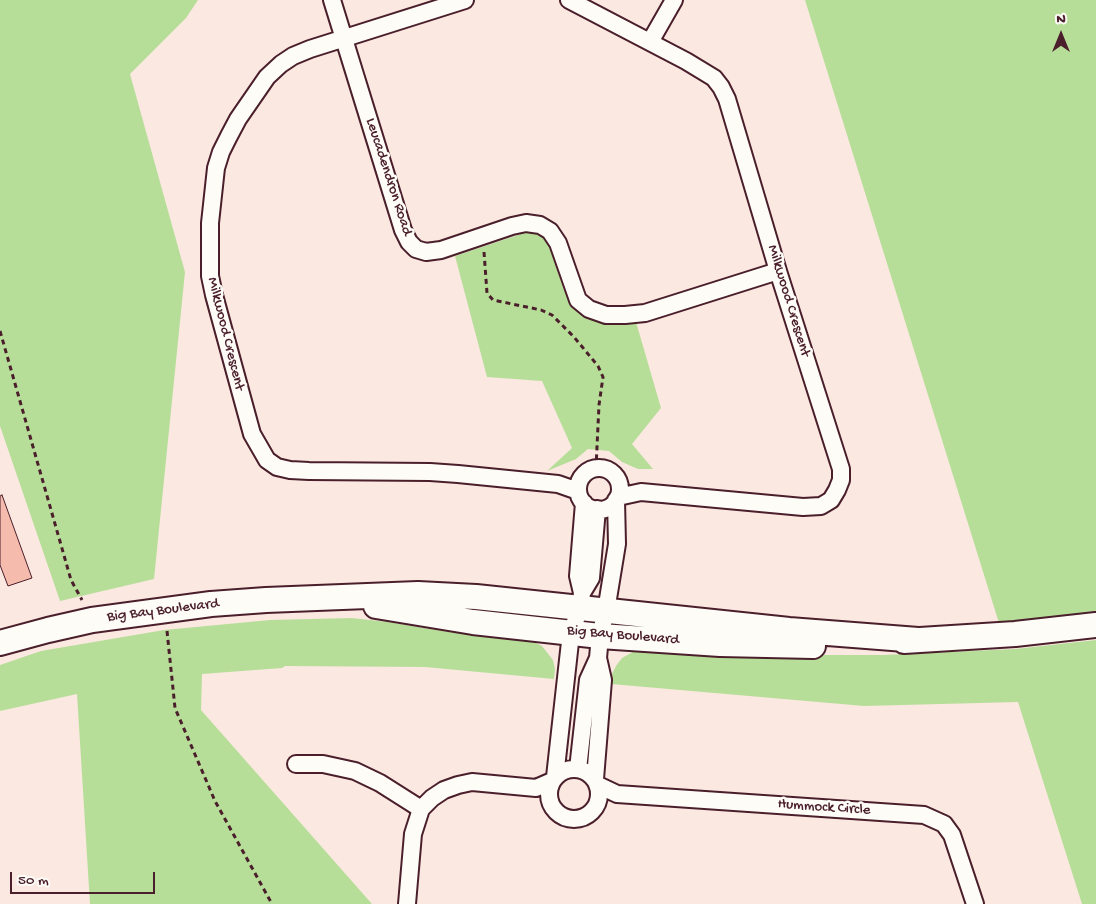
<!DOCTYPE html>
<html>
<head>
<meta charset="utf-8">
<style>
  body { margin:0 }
  #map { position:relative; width:1096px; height:904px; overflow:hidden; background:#fbe8e1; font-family:"Gochi Hand",sans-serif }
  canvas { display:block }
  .north { position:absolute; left:1036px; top:10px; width:50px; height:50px; -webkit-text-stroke:4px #fdfcf7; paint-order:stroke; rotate:0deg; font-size:14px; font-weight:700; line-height:20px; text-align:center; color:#4a1f2b }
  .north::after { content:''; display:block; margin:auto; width:18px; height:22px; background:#4a1f2b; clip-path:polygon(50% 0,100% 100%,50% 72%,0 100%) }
  .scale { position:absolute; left:10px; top:872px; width:145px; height:22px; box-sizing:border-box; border:2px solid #4a1f2b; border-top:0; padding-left:6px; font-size:15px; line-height:18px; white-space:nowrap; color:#4a1f2b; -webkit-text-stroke:4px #fdfcf7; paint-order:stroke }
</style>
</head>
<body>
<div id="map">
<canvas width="1096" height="904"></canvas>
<div class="north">N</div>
<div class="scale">50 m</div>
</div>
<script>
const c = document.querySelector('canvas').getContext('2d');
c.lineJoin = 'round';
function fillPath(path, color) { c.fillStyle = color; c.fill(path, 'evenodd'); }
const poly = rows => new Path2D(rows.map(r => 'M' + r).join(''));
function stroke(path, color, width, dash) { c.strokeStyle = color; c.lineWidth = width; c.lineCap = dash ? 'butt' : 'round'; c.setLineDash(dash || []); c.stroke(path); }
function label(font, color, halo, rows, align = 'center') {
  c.font = font + ' "Gochi Hand",sans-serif'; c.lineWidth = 5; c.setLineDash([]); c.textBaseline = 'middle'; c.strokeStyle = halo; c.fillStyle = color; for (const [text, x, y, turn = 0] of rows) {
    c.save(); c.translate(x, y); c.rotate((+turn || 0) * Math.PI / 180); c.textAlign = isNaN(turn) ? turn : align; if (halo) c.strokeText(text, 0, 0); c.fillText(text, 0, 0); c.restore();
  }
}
fillPath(poly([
  [0,0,198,0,186,18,130,74,185,272,154,579,60,601,0,426],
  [805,0,1096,0,1096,613,999,623],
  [536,229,545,234,564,290,575,305,636,322,661,408,632,444,653,469,638,469,622,462,609,451,588,449,576,459,547,471,572,448,542,381,487,377,455,256],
  [352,618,388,622,449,632,534,642,542,646,553,660,555,669,554,679,425,667,285,666,282,668,202,674,201,710,372,904,90,904,77,694,0,711,0,665,41,651,164,630,270,620],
  [1096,640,1096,904,1082,904,1018,702,864,706,611,684,612,674,616,666,622,658,638,649,749,655,883,655,1015,649]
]), '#b7de99');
const building = poly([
  [2,495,32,578,8,586,0,565,0,496,2,495]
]);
fillPath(building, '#f5bbad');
stroke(building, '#4a1f2b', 1);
const street = poly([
  [332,0,403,230,409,242,416,249,426,252,441,250,512,226,526,223,540,225,550,231,558,243,578,300,589,309,606,315,625,315,645,313,778,271],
  [465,0,310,49,293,56,281,64,267,77,238,119,229,136,221,152,216,168,210,223,210,276,214,295,252,434,267,460,277,467,290,470,309,471,430,472,458,474,558,484,578,491],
  [569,0,686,61,714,78,721,87,727,99,778,271,841,469,841,480,837,490,831,500,821,506,803,507,641,492,618,497],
  [650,42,674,0],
  '578 489a21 21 0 1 1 42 0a21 21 0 1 1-42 0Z',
  [582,593,578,576,584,503],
  [296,764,323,764,355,771,380,783,421,809],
  '549 794a25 25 0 1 1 50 0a25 25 0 1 1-50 0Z',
  [578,769,588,680,598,658],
  [555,777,571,633,580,608,582,593,591,578,597,509],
  [595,779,603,680,598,658,600,636,606,611,617,544,616,500],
  [598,785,617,794,924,815,944,824,952,835,975,904],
  [407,904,413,834,421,809,432,798,444,790,458,785,472,782,536,788,552,781]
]);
const secondary = poly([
  [376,606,473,622,600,636,720,644,813,646],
  [904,641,1015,634,1096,625],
  [0,643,48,630,92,620,211,604,266,600,418,594,476,597,789,630,918,640]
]);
stroke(street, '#4a1f2b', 20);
stroke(secondary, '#4a1f2b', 28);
stroke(poly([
  [484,252,487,293,493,300,541,310,552,315,574,337,598,366,603,377,599,405,596,468],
  [0,331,71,580,82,600],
  [167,631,175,708,215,801,272,904]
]), '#4a1f2b', 3, [5, 4]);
stroke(street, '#fdfcf7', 16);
stroke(secondary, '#fdfcf7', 24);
label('15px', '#4a1f2b', '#fdfcf7', [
  ["Leucadendron Road",388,177,72],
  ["Milkwood Crescent",788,301,73],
  ["Milkwood Crescent",225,334,76],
  ["Big Bay Boulevard",163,611,-7],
  ["Big Bay Boulevard",623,636,5],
  ["Hummock Circle",824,808,4]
]);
</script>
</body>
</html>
